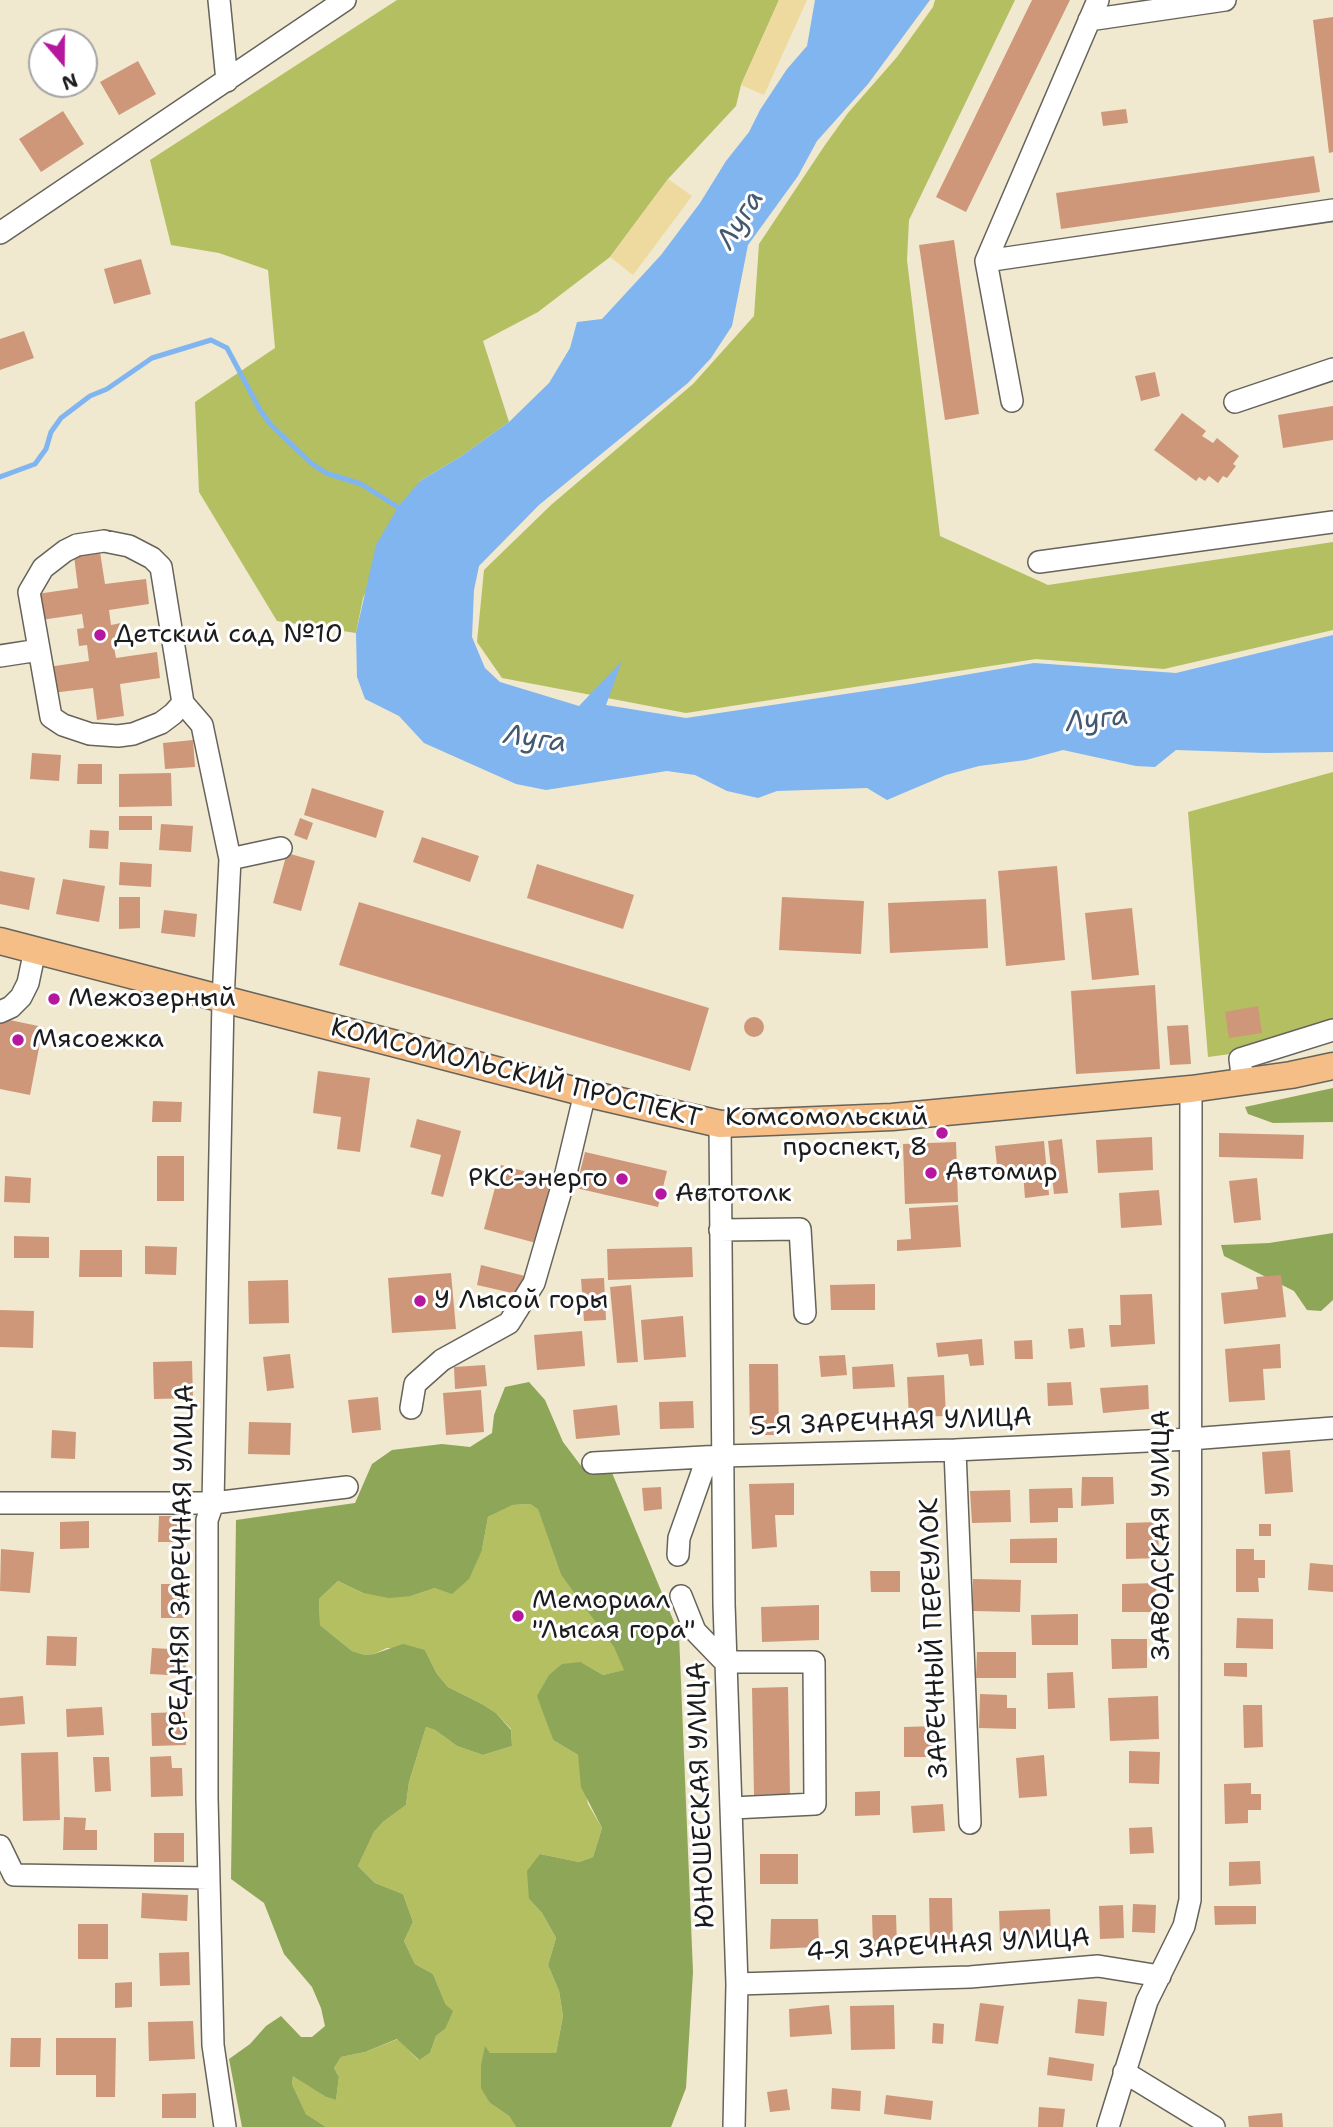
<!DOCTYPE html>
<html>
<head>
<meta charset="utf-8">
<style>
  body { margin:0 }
  #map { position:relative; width:1333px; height:2127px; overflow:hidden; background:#f0e8cf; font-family:"Shantell Sans",sans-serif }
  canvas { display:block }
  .north { position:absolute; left:28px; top:28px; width:70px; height:70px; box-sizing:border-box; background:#fff; border:2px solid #a4a4a4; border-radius:50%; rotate:160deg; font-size:19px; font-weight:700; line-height:28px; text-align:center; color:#1c1c1c }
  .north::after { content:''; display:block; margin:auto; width:24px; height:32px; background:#b5179e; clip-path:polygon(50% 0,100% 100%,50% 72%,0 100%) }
</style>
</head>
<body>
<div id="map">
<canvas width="1333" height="2127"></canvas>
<div class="north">N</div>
</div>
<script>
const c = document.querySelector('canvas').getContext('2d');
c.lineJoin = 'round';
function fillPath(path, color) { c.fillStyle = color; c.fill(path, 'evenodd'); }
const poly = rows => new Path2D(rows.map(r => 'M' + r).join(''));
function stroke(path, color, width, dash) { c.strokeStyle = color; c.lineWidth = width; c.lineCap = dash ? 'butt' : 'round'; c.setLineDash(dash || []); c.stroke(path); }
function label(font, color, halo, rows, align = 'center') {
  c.font = font + ' "Shantell Sans",sans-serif'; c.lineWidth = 6; c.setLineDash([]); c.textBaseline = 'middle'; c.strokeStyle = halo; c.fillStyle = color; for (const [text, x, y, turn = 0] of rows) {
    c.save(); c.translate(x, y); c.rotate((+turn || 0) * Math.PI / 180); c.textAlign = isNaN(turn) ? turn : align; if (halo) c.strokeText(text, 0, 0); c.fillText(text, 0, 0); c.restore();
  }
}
fillPath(poly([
  [397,0,779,0,741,85,736,106,668,179,610,257,538,312,483,341,509,422,460,457,420,481,363,598,356,633,277,621,199,492,195,402,275,348,268,270,219,253,171,245,150,160],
  [935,0,1015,0,909,220,907,260,940,536,1048,585,1333,542,1333,630,1164,669,1036,659,686,713,502,678,477,642,484,570,551,505,693,384,754,316,759,244,825,145,848,113,897,57,933,7],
  [1333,772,1333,1040,1208,1057,1188,812],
  [530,1504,538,1508,561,1575,615,1647,625,1670,603,1675,581,1662,538,1696,553,1740,578,1755,588,1804,602,1828,593,1857,579,1862,540,1854,529,1899,542,1913,556,1938,548,1965,559,1991,563,2016,556,2053,490,2053,485,2047,490,2103,509,2116,516,2127,326,2127,306,2114,292,2084,293,2075,326,2097,336,2100,339,2077,334,2068,341,2057,365,2052,398,2039,418,2060,430,2053,436,2036,445,2029,446,2005,433,1974,415,1964,404,1941,413,1922,403,1894,375,1883,358,1866,374,1832,383,1822,406,1805,409,1782,426,1727,435,1730,457,1746,483,1755,512,1746,511,1729,496,1713,482,1704,448,1687,437,1674,425,1650,387,1648,374,1654,365,1655,352,1651,320,1625,319,1599,338,1581,363,1593,411,1596,435,1588,482,1550,488,1517,513,1505]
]), '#b3bf61');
fillPath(poly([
  [1333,1088,1333,1122,1273,1123,1248,1114,1245,1107],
  [1333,1233,1333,1300,1321,1311,1307,1310,1294,1291,1224,1256,1221,1245,1269,1243],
  [529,1382,545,1400,563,1442,585,1471,610,1468,679,1634,693,1972,686,2088,671,2127,516,2127,509,2116,490,2103,481,2088,481,2065,485,2046,490,2053,556,2053,563,2016,559,1991,548,1965,556,1938,542,1913,529,1899,527,1871,540,1854,579,1862,593,1857,602,1828,581,1787,578,1755,553,1740,537,1696,549,1675,562,1664,581,1662,603,1675,624,1670,614,1647,561,1575,538,1509,530,1504,513,1505,488,1517,482,1550,469,1579,452,1594,435,1588,411,1596,389,1598,363,1593,338,1581,319,1599,320,1625,352,1651,365,1655,374,1654,403,1644,425,1650,437,1674,448,1687,482,1704,496,1713,511,1730,512,1746,483,1755,457,1746,435,1730,426,1727,409,1782,406,1805,383,1822,374,1832,358,1866,375,1883,403,1894,413,1922,404,1941,415,1964,433,1974,446,2005,453,2011,445,2029,436,2036,430,2053,419,2060,397,2039,365,2052,341,2057,334,2068,339,2077,336,2100,326,2097,293,2076,292,2084,306,2114,326,2127,242,2127,229,2059,250,2044,266,2026,281,2016,301,2037,312,2037,325,2026,321,2008,312,1987,284,1954,264,1903,231,1879,236,1520,355,1503,372,1464,392,1450,442,1444,470,1447,492,1433,494,1415,505,1387]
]), '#8ea657');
fillPath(poly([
  [779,0,807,0,764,95,741,85],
  [668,179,692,196,633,275,610,257]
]), '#eeda9e');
fillPath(poly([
  [815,0,930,0,868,84,817,141,798,176,748,245,732,326,711,358,688,383,539,505,479,566,474,590,472,637,485,668,500,682,579,706,622,661,606,705,686,718,912,684,1034,663,1176,673,1333,635,1333,752,1265,753,1176,750,1155,767,1136,766,1063,750,1026,760,979,766,946,775,887,800,867,788,777,791,758,798,727,791,695,775,667,771,546,790,516,784,424,743,399,716,365,699,357,677,356,633,376,545,398,507,420,481,460,457,509,422,549,383,570,348,577,322,602,319,661,255,700,203,726,161,749,132,760,110,787,69,807,46]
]), '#81b5ef');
stroke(poly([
  [0,477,35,464,46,449,51,432,61,418,90,396,107,389,152,358,211,340,227,348,260,410,271,425,311,463,326,473,361,484,401,509]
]), '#81b5ef', 5);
fillPath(poly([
  [1032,0,1070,0,966,212,936,197],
  [1333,17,1333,152,1329,153,1313,20],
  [138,61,156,94,119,115,100,82],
  [1126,109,1128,123,1103,126,1101,112],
  [63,111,84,144,41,172,19,139],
  [1314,156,1320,192,1061,229,1056,193],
  [954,240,979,414,945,420,919,245],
  [141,259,151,294,114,304,104,269],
  [24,331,34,358,0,370,0,339],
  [1155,372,1160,396,1141,401,1135,376],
  [1333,406,1333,440,1283,448,1278,415],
  [1182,413,1206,431,1202,436,1213,443,1217,438,1239,456,1233,464,1236,466,1227,478,1223,476,1218,483,1209,476,1205,481,1199,477,1196,481,1154,450],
  [100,552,105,584,146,579,149,604,109,610,111,625,121,623,124,641,113,642,116,658,157,652,160,678,120,684,124,716,97,720,93,688,52,693,48,667,89,661,87,645,79,646,77,629,84,628,82,614,41,620,37,594,78,588,74,556],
  [193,740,195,767,165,769,163,743],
  [32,753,61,755,59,781,30,779],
  [78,764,102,764,102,784,77,784],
  [171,773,172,806,119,807,119,774],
  [312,788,384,811,376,838,304,815],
  [119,816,152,816,152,830,119,830],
  [300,818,313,823,307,840,294,835],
  [161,824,193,826,191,852,159,850],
  [90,830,109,831,108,849,89,848],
  [422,837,479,856,470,882,413,862],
  [287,853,315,861,301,911,273,903],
  [120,862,152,864,151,887,119,885],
  [537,864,634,895,623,929,527,898],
  [1057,866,1065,960,1006,966,998,871],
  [0,871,35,878,29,910,0,904],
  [63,879,105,886,99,922,56,914],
  [119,897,140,897,140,928,119,929],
  [782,897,864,901,861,954,779,950],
  [986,899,988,948,890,953,888,903],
  [359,902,709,1008,690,1071,339,965],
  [1132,908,1139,975,1092,980,1085,913],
  [164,910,197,914,195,937,161,933],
  [1155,985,1160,1069,1076,1074,1071,991],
  [1258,1006,1262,1033,1229,1038,1225,1012],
  '744 1027a10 10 0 1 1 20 0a10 10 0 1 1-20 0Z',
  [0,1018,43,1027,30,1095,0,1089],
  [1188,1025,1191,1064,1170,1065,1167,1026],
  [318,1071,370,1078,360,1152,337,1149,341,1117,313,1113],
  [153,1101,182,1102,181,1122,152,1122],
  [417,1119,461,1131,443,1197,431,1194,441,1155,410,1147],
  [1219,1133,1304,1135,1303,1159,1219,1157],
  [1152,1137,1153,1170,1098,1173,1096,1140],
  [1062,1139,1068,1193,1054,1194,1048,1141],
  [1044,1141,1049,1195,1025,1198,1023,1173,998,1176,995,1146],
  [956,1142,958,1202,905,1204,903,1144],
  [585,1152,667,1171,658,1207,576,1188],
  [157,1156,184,1156,184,1201,157,1201],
  [501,1165,553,1179,536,1243,484,1229],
  [5,1176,31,1178,30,1203,4,1202],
  [1257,1178,1261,1220,1234,1223,1229,1181],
  [1159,1190,1162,1225,1121,1228,1119,1193],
  [958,1205,961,1247,897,1251,897,1240,911,1239,909,1208],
  [14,1236,49,1237,49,1258,14,1258],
  [145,1246,177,1247,176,1275,145,1274],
  [692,1247,693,1277,608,1280,607,1249],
  [80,1250,122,1250,122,1277,79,1277],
  [481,1265,525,1276,521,1295,477,1285],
  [451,1273,456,1329,392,1333,388,1278],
  [1281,1275,1286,1317,1224,1324,1221,1293,1258,1289,1256,1277],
  [604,1278,606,1320,584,1321,581,1279],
  [288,1280,289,1323,249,1324,248,1281],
  [875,1284,875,1310,831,1310,830,1285],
  [631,1285,638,1362,617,1363,610,1287],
  [1152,1294,1155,1344,1111,1347,1109,1325,1121,1325,1120,1295],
  [0,1310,34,1311,33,1348,0,1347],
  [683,1316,686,1357,644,1360,641,1320],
  [1083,1328,1085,1347,1070,1349,1068,1329],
  [582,1331,585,1366,537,1370,534,1335],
  [982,1339,984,1365,970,1366,968,1354,938,1357,936,1343],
  [1032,1340,1033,1359,1015,1359,1014,1341],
  [1280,1344,1281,1368,1263,1369,1265,1400,1229,1402,1225,1349],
  [290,1354,294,1388,267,1391,263,1357],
  [845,1355,847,1375,821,1377,819,1356],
  [192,1361,193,1398,154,1399,153,1362],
  [749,1364,778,1364,779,1435,750,1435],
  [893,1364,895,1387,853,1389,852,1367],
  [485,1365,487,1386,455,1389,454,1367],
  [944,1375,946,1416,909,1417,907,1377],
  [1071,1382,1073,1405,1048,1406,1047,1383],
  [1148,1385,1149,1409,1103,1413,1100,1388],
  [481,1390,484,1432,446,1435,443,1393],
  [378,1397,381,1430,352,1433,348,1400],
  [693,1401,694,1428,660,1429,659,1402],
  [617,1405,620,1435,576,1439,573,1410],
  [249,1422,291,1423,290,1455,248,1454],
  [52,1430,76,1432,75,1459,51,1458],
  [1290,1450,1293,1492,1265,1494,1262,1452],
  [1082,1477,1113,1477,1114,1504,1081,1506],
  [794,1483,794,1515,775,1515,777,1547,752,1549,749,1484],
  [661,1487,662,1509,644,1511,642,1488],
  [1072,1488,1073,1508,1058,1508,1058,1522,1030,1523,1029,1489],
  [1010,1490,1011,1522,972,1523,970,1491],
  [159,1516,183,1516,184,1542,158,1542],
  [89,1521,89,1548,60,1549,60,1522],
  [1158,1522,1159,1558,1126,1559,1126,1523],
  [1259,1524,1271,1524,1271,1536,1259,1536],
  [1057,1538,1057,1563,1010,1563,1010,1539],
  [1,1549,34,1552,30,1593,0,1591],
  [1236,1549,1254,1549,1254,1560,1265,1560,1265,1578,1258,1578,1259,1592,1236,1592],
  [1310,1563,1333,1565,1333,1592,1308,1590],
  [870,1571,900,1571,900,1592,871,1592],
  [973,1579,1021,1580,1020,1612,973,1611],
  [1156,1583,1157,1612,1122,1612,1122,1584],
  [161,1584,188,1584,188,1618,161,1618],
  [819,1605,819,1640,762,1642,761,1607],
  [1078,1614,1078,1645,1032,1645,1031,1615],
  [1237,1618,1273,1619,1273,1649,1236,1648],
  [47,1636,77,1637,76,1666,46,1665],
  [1111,1639,1147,1639,1147,1668,1112,1669],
  [152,1648,187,1650,185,1676,150,1674],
  [977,1652,1016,1652,1016,1678,976,1678],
  [1224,1663,1247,1663,1247,1677,1224,1676],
  [1073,1672,1075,1708,1048,1709,1047,1673],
  [788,1687,790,1794,754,1795,752,1688],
  [980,1694,1007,1695,1007,1708,1016,1708,1016,1729,979,1728],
  [23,1696,25,1724,0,1726,0,1698],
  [1158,1696,1159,1739,1110,1741,1108,1698],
  [1243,1705,1262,1705,1263,1747,1244,1748],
  [102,1707,104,1735,67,1737,66,1709],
  [185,1712,186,1745,152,1746,151,1713],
  [938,1726,938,1757,904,1757,904,1727],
  [1129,1751,1160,1752,1159,1784,1129,1783],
  [58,1752,60,1820,23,1821,21,1753],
  [1044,1755,1047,1796,1019,1798,1016,1758],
  [171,1756,172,1768,182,1768,183,1796,151,1797,150,1757],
  [93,1757,109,1757,111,1791,95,1792],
  [1251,1783,1251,1794,1261,1794,1261,1810,1248,1810,1248,1823,1225,1824,1224,1784],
  [880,1791,880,1815,855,1816,855,1792],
  [943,1804,945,1831,913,1833,911,1806],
  [64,1817,86,1818,85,1830,97,1830,97,1850,63,1850],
  [1152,1827,1154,1853,1130,1854,1129,1828],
  [154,1833,184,1833,184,1862,154,1862],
  [760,1854,798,1854,798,1884,760,1884],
  [1260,1861,1261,1884,1229,1886,1229,1862],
  [142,1893,188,1895,187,1921,141,1918],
  [929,1898,952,1898,953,1943,930,1944],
  [1133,1904,1156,1905,1155,1933,1132,1932],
  [1123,1905,1124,1938,1100,1939,1099,1906],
  [1214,1906,1256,1906,1256,1924,1215,1925],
  [1050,1909,1051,1938,1000,1940,999,1911],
  [872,1915,896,1915,897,1945,873,1946],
  [771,1919,818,1919,819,1947,770,1949],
  [78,1924,108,1924,108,1959,78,1959],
  [189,1952,190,1985,160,1986,159,1953],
  [132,1982,132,2007,115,2008,115,1983],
  [1078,1999,1107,2002,1104,2036,1075,2033],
  [980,2003,1004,2006,998,2044,975,2041],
  [829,2005,832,2034,790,2037,789,2009],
  [894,2005,895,2049,851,2050,850,2006],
  [193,2021,195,2059,149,2061,148,2022],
  [933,2023,944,2024,943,2044,932,2043],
  [11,2038,41,2038,40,2067,10,2067],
  [56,2038,116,2038,115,2097,96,2097,96,2075,56,2075],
  [1049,2057,1094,2064,1092,2081,1047,2075],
  [832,2088,861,2091,860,2111,831,2109],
  [787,2089,790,2110,770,2112,767,2092],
  [196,2093,196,2118,162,2118,162,2094],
  [886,2095,933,2101,931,2120,884,2114],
  [1039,2107,1065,2109,1063,2127,1038,2127],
  [1282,2113,1283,2127,1249,2127,1248,2116]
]), '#ce9779');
const minor = poly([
  [219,0,227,81],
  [1089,20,1225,0],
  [0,233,345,0],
  [986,261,1333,210],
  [1012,401,986,261,1098,0],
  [1235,402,1333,369],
  [104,541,129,546,152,558,161,567,183,703,173,714,161,723,133,734,118,736,90,734,63,725,51,717,29,592,43,568,65,551,77,545,104,541],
  [1039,562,1333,522],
  [0,656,39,650],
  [183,703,202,725,230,859],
  [0,1012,11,1007,21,997,28,983,35,950],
  [1243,1082,1240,1059,1333,1030],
  [720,1124,724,1604,737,1984,734,2127],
  [720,1230,800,1229,805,1313],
  [411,1408,415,1384,442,1360,509,1323,534,1283,566,1173,585,1093],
  [955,1450,970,1823],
  [593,1463,722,1456,955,1450,1190,1439,1333,1428],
  [0,1503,213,1503,347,1487],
  [678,1555,679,1538,703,1470,722,1456],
  [681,1596,695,1631,725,1662,814,1662,815,1804,732,1808],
  [0,1846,14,1875,209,1878],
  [737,1984,970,1977,1098,1966,1160,1976],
  [1124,2072,1214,2127],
  [225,2127,213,2045,207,1798,207,1520,213,1503,223,1000,230,859,281,848],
  [1108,2127,1147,2001,1184,1926,1190,1900,1191,1089]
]);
const major = poly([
  [0,941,585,1093,720,1124,892,1117,1191,1089,1291,1075,1333,1066]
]);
stroke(minor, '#66635b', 24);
stroke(major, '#66635b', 29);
stroke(minor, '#fff', 21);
stroke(major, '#f6be87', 26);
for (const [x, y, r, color] of [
  [100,635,7,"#b5179e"],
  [54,999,7,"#b5179e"],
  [18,1040,7,"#b5179e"],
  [942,1133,7,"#b5179e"],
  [931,1173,7,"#b5179e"],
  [622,1179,7,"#b5179e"],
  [661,1194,7,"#b5179e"],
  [420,1301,7,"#b5179e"],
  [518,1616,7,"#b5179e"]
]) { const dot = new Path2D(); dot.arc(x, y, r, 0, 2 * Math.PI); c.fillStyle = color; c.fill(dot); stroke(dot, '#fff', 2.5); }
label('26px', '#1c1c1c', '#fff', [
  ["Детский сад №10",114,635],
  ["Межозерный",68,999],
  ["Мясоежка",32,1040],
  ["Комсомольский",928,1118,"right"],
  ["проспект, 8",928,1148,"right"],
  ["Автомир",945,1173],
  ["РКС-энерго",608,1179,"right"],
  ["Автотолк",675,1194],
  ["У Лысой горы",434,1301],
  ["Мемориал",532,1601],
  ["\"Лысая гора\"",532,1631]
], 'left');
label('26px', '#1c1c1c', '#fff', [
  ["КОМСОМОЛЬСКИЙ ПРОСПЕКТ",516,1074,14],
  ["5-Я ЗАРЕЧНАЯ УЛИЦА",891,1423,-2],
  ["ЗАВОДСКАЯ УЛИЦА",1162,1535,-90],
  ["СРЕДНЯЯ ЗАРЕЧНАЯ УЛИЦА",183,1563,-89],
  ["ЗАРЕЧНЫЙ ПЕРЕУЛОК",935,1638,-92],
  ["ЮНОШЕСКАЯ УЛИЦА",702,1795,-92],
  ["4-Я ЗАРЕЧНАЯ УЛИЦА",948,1946,-3]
]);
label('italic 28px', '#445970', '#fff', [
  ["Луга",741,220,-58],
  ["Луга",1097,720,-7],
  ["Луга",535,740,8]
]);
</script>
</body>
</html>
